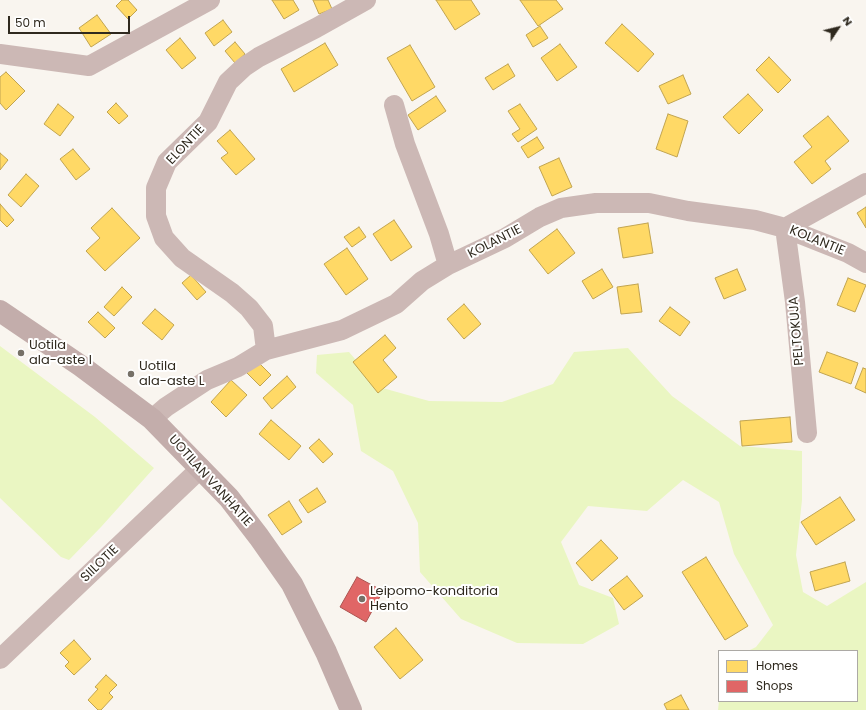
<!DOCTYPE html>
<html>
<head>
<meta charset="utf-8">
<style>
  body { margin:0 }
  #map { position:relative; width:866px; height:710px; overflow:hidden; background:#f9f5ef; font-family:Poppins,sans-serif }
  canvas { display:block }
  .legend { position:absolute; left:718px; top:650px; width:140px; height:52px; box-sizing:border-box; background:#fff; border:1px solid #aca9a5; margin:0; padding:5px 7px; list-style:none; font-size:12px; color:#2f291e }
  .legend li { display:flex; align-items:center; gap:8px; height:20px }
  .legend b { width:20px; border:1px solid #aca9a5 }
  .north { position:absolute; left:818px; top:8px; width:40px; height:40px; -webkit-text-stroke:3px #fff; paint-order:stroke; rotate:55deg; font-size:11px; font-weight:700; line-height:16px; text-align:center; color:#2f291e }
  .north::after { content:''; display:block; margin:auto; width:14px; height:18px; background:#2f291e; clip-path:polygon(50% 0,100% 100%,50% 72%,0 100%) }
  .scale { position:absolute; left:8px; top:16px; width:122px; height:18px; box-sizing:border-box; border:2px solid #2f291e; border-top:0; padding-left:5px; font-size:12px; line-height:14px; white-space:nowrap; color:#2f291e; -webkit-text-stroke:3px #fff; paint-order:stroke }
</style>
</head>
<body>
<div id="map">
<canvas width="866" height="710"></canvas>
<ul class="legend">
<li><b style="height:11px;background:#ffd966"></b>Homes</li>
<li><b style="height:11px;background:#e06666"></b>Shops</li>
</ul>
<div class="north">N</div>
<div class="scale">50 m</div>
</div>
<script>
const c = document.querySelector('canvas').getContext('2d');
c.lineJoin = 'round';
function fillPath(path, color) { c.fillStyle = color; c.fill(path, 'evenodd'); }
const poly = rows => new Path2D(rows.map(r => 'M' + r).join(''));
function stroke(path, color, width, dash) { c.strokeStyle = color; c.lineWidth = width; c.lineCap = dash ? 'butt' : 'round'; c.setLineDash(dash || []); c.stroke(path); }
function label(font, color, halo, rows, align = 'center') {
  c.font = font + ' Poppins,sans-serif'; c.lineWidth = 4; c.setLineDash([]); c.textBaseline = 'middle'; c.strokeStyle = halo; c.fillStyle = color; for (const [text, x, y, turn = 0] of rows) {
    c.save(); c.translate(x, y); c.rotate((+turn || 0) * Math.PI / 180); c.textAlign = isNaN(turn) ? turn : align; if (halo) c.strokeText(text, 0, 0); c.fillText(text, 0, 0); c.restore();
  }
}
fillPath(poly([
  [0,346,95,417,154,468,101,527,69,560,61,557,0,498],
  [628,348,672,396,740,446,802,451,802,500,796,555,803,592,827,606,866,582,866,710,718,710,719,701,857,701,857,651,748,651,756,647,773,625,734,554,719,502,683,480,647,511,588,506,561,542,579,585,613,598,619,624,583,644,517,643,461,619,420,572,418,523,393,471,361,451,353,405,316,373,317,355,349,352,379,387,429,401,502,402,553,384,574,352]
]), '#eaf6c2');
const homes = poly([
  [122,0,128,0,137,10,128,19,116,6,122,0],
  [272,0,293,0,299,10,284,19,272,0],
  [313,0,328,0,332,9,319,14,313,0],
  [436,0,471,0,480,14,455,30,436,0],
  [520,0,556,0,563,9,538,26,520,0],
  [97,15,111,34,91,47,79,28,97,15],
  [223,20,232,32,214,46,205,33,223,20],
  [622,24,654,54,638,72,605,43,622,24],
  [540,26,548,38,533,47,526,35,540,26],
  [180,38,196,58,182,69,166,50,180,38],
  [235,42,245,54,235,63,225,51,235,42],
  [325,43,338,65,294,92,281,69,325,43],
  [560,44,577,67,557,81,541,58,560,44],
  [410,45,435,87,412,101,387,58,410,45],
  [769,57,791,80,778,93,756,70,769,57],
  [508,64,515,76,493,90,485,78,508,64],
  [6,72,25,91,6,110,0,103,0,77,6,72],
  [683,75,691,94,668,104,659,86,683,75],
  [748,94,763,110,739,134,723,117,748,94],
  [436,96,446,111,418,130,408,115,436,96],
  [116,103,128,116,119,124,107,112,116,103],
  [58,104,74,117,60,136,44,124,58,104],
  [520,104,537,129,518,142,512,134,520,129,508,111,520,104],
  [668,114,688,121,677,157,656,149,668,114],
  [828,116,849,141,825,161,831,169,812,184,794,162,812,147,803,136,828,116],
  [230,130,255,159,236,175,221,158,228,153,217,141,230,130],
  [537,137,544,148,528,158,521,147,537,137],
  [73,149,90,169,76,180,60,159,73,149],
  [0,153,8,160,0,170,0,153],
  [559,158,572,187,552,196,539,167,559,158],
  [26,174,39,186,21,207,8,195,26,174],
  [0,204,14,220,7,227,0,220,0,204],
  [866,207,866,228,857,213,866,207],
  [112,208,140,238,105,271,86,251,100,238,91,228,112,208],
  [394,220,412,247,391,261,373,234,394,220],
  [648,223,653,253,623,258,618,228,648,223],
  [359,227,366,237,352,247,344,237,359,227],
  [557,229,575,253,548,274,529,250,557,229],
  [347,248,368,279,346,295,324,264,347,248],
  [602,269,613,287,593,299,582,281,602,269],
  [737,269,746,290,724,299,715,278,737,269],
  [191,275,206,292,197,300,182,283,191,275],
  [848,278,866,285,855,312,837,305,848,278],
  [638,284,642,312,621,314,617,287,638,284],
  [122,287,132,297,114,316,104,307,122,287],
  [464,304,481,324,464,339,447,319,464,304],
  [670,307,690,322,680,336,659,321,670,307],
  [155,309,174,325,162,340,142,323,155,309],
  [98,312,115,328,105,338,88,322,98,312],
  [385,335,396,348,383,360,397,377,378,393,353,362,385,335],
  [827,352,858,363,851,384,819,372,827,352],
  [257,361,271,375,260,386,246,372,257,361],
  [863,368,866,369,866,393,855,388,863,368],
  [287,376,296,387,272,409,263,398,287,376],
  [231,380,247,395,226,417,211,402,231,380],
  [790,417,792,442,742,446,740,421,790,417],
  [271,420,301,446,289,460,259,434,271,420],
  [319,439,333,454,323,463,309,448,319,439],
  [317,488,326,502,308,513,299,500,317,488],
  [840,497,855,520,816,545,801,522,840,497],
  [289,501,302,522,282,535,268,515,289,501],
  [601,540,618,558,592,581,576,563,601,540],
  [706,557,748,626,725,640,682,572,706,557],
  [845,562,850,581,815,591,810,572,845,562],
  [627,576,643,596,624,610,609,590,627,576],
  [396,628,423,660,400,679,374,647,396,628],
  [74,640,91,659,74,675,65,666,69,662,60,653,74,640],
  [106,675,117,685,109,693,113,697,101,710,98,710,88,700,98,689,95,687,106,675],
  [681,695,689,710,667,710,664,704,681,695]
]);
fillPath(homes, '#ffd966');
stroke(homes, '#c1a450', 1);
const shops = poly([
  [357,577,383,591,366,622,340,607,357,577]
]);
fillPath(shops, '#e06666');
stroke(shops, '#ab5450', 1);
stroke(poly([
  [0,54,89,66,210,0],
  [394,105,405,144,439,234,448,265],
  [266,350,263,326,249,308,232,293,182,258,164,238,156,216,156,188,167,162,208,122,228,82,244,67,259,57,316,28,366,0],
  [152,419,166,407,207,380,238,367,266,350,342,330,396,304,422,281,448,265,505,238,540,217,561,208,596,203,649,203,688,211,755,220,785,228,848,253,866,263],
  [807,433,795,302,785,228,866,183],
  [0,659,201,468]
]), '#ccb8b5', 20);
stroke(poly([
  [0,311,81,366,152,419,229,498,259,537,292,584,326,652,351,710]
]), '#c3adab', 22);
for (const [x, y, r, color] of [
  [21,353,4,"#767067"],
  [131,374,4,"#767067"],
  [362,599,4,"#767067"]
]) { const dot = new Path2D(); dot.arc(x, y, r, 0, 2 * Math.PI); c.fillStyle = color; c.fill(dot); stroke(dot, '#fff', 1.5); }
label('13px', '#2f291e', '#fff', [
  ["ELONTIE",186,145,-47],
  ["KOLANTIE",817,241,22],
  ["KOLANTIE",495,242,-27],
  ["PELTOKUJA",797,331,-95],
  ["UOTILAN VANHATIE",210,481,48],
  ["SIILOTIE",100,564,-44]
]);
label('13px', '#2f291e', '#fff', [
  ["Uotila",29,346],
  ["ala-aste I",29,361],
  ["Uotila",139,367],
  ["ala-aste L",139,382],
  ["Leipomo-konditoria",370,592],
  ["Hento",370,607]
], 'left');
</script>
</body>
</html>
